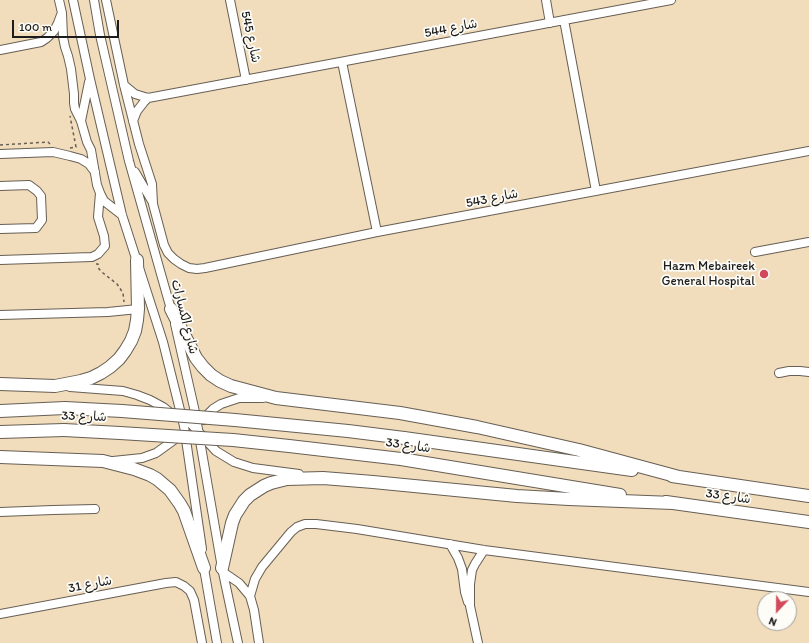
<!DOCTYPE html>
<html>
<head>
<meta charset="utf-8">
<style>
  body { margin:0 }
  #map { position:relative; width:809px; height:643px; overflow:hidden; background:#f1dcbc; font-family:Itim,sans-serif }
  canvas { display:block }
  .north { position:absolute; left:757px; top:591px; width:40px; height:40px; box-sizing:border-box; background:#fdfcf7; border:1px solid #a3a29f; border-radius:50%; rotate:202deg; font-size:11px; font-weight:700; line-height:16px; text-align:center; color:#1c1c1c }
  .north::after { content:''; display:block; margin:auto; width:14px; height:18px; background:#d1495b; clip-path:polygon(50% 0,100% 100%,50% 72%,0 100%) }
  .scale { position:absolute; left:12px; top:20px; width:107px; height:18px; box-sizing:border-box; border:2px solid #1c1c1c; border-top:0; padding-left:5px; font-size:12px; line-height:14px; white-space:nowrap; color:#1c1c1c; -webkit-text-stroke:3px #fdfcf7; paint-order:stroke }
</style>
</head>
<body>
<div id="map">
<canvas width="809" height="643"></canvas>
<div class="north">N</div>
<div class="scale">100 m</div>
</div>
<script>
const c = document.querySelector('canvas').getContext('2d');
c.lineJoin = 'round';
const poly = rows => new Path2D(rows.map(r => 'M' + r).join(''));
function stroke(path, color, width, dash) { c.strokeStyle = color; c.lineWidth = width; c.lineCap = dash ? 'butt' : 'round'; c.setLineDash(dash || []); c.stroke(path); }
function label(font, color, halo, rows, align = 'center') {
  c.font = font + ' Itim,"Playpen Sans Arabic",sans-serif'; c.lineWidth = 3.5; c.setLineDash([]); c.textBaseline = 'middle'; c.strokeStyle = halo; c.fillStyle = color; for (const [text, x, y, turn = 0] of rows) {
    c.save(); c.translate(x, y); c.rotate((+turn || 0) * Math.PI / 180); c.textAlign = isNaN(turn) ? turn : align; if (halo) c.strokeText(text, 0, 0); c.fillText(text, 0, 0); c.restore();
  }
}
const minor = poly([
  [59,0,62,13,63,37,65,47,68,56,71,69,74,94,74,103,75,109,81,121,87,142,91,150,97,185,100,193,104,201,122,215],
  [73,0,90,79,122,215,163,342,184,426,202,549],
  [94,0,100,35,129,161,172,313],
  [106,0,124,85,139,144,152,184,153,204,164,245,168,253,174,259,181,264,189,268,197,269,205,268,377,232,809,151],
  [230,0,246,80],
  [546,0,550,23],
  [564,20,596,191],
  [0,50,41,42,47,38,54,31,58,23,61,15],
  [342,62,377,232],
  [124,85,135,94,148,98,671,0],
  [81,121,89,82],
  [133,121,137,111,144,102,148,98],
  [0,154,53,152,70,156,81,159,89,164,95,172],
  [135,172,152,201],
  [0,186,29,185,37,191,41,196,42,220,36,228,0,229],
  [755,252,809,242],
  [0,260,92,257,98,254,105,246,104,236,98,217,100,193],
  [0,315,108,312,138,309],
  [175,324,195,412,222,568,238,643],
  [779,373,789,371,800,371,809,372],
  [70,387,123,391,137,395,150,400,163,407,172,414],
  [183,415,216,451,234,462,253,468,299,474],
  [204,420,206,416,213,409,221,404,239,398,263,398],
  [113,461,142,458,156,453,174,440,178,435],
  [0,512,53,510,95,509],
  [450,544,458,558,462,569,465,592,468,602],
  [203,563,217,643],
  [223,572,239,583,250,596,254,610,259,643],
  [250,596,255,579,262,567,291,532,297,527,305,524,316,524,357,529,484,550,809,592],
  [0,614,166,583,176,582,184,586,190,591,194,600,202,643],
  [478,643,470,606,470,584,472,570,475,564,484,550]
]);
const highway = poly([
  [171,309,196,358,203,367,211,375,220,381,231,386,276,398,400,413,477,427,579,450,679,477],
  [0,384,55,386,81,381,91,378,101,373,110,367,119,359,125,351,131,341,135,331,137,320,138,309,137,260],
  [0,411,65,408],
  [0,432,64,430],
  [404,438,632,470],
  [0,457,103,461,134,469,150,475,157,479,170,490,180,504,184,511,204,568],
  [401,459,620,495],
  [672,476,809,496],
  [666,502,809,522],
  [222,568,232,523,235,515,244,501,250,495,264,486,271,483,287,479,323,478,373,482,517,496,569,499,673,503]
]);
stroke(minor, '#675f54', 10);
stroke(highway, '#675f54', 14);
stroke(poly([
  [0,145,48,142,50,144],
  [70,148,76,147,70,116],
  [96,264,98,264,99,269,103,273,117,284,123,293,124,302]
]), '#675f54', 1.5, [3, 3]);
stroke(minor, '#fff', 8);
stroke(highway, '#fff', 12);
const highwayBridge = poly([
  [65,408,122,411,235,420,348,431,404,438],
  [64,430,120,433,233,440,289,446,401,459]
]);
stroke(highwayBridge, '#675f54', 14, []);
stroke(highwayBridge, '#fff', 12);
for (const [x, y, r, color] of [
  [764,274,5,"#d1495b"]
]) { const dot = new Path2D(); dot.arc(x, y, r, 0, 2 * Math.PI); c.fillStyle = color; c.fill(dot); stroke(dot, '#fdfcf7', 1.5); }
label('13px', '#1c1c1c', '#fdfcf7', [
  ["شارع 544",451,29,-11],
  ["شارع 545",250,37,78],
  ["شارع 543",492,199,-11],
  ["شارع الكسارات",184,317,76],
  ["شارع 33",84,417,2],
  ["شارع 33",408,446,8],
  ["شارع 33",728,497,8],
  ["شارع 31",90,585,-11]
]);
label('13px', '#1c1c1c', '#fdfcf7', [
  ["Hazm Mebaireek",755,267],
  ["General Hospital",755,282]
], 'right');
</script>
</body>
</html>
